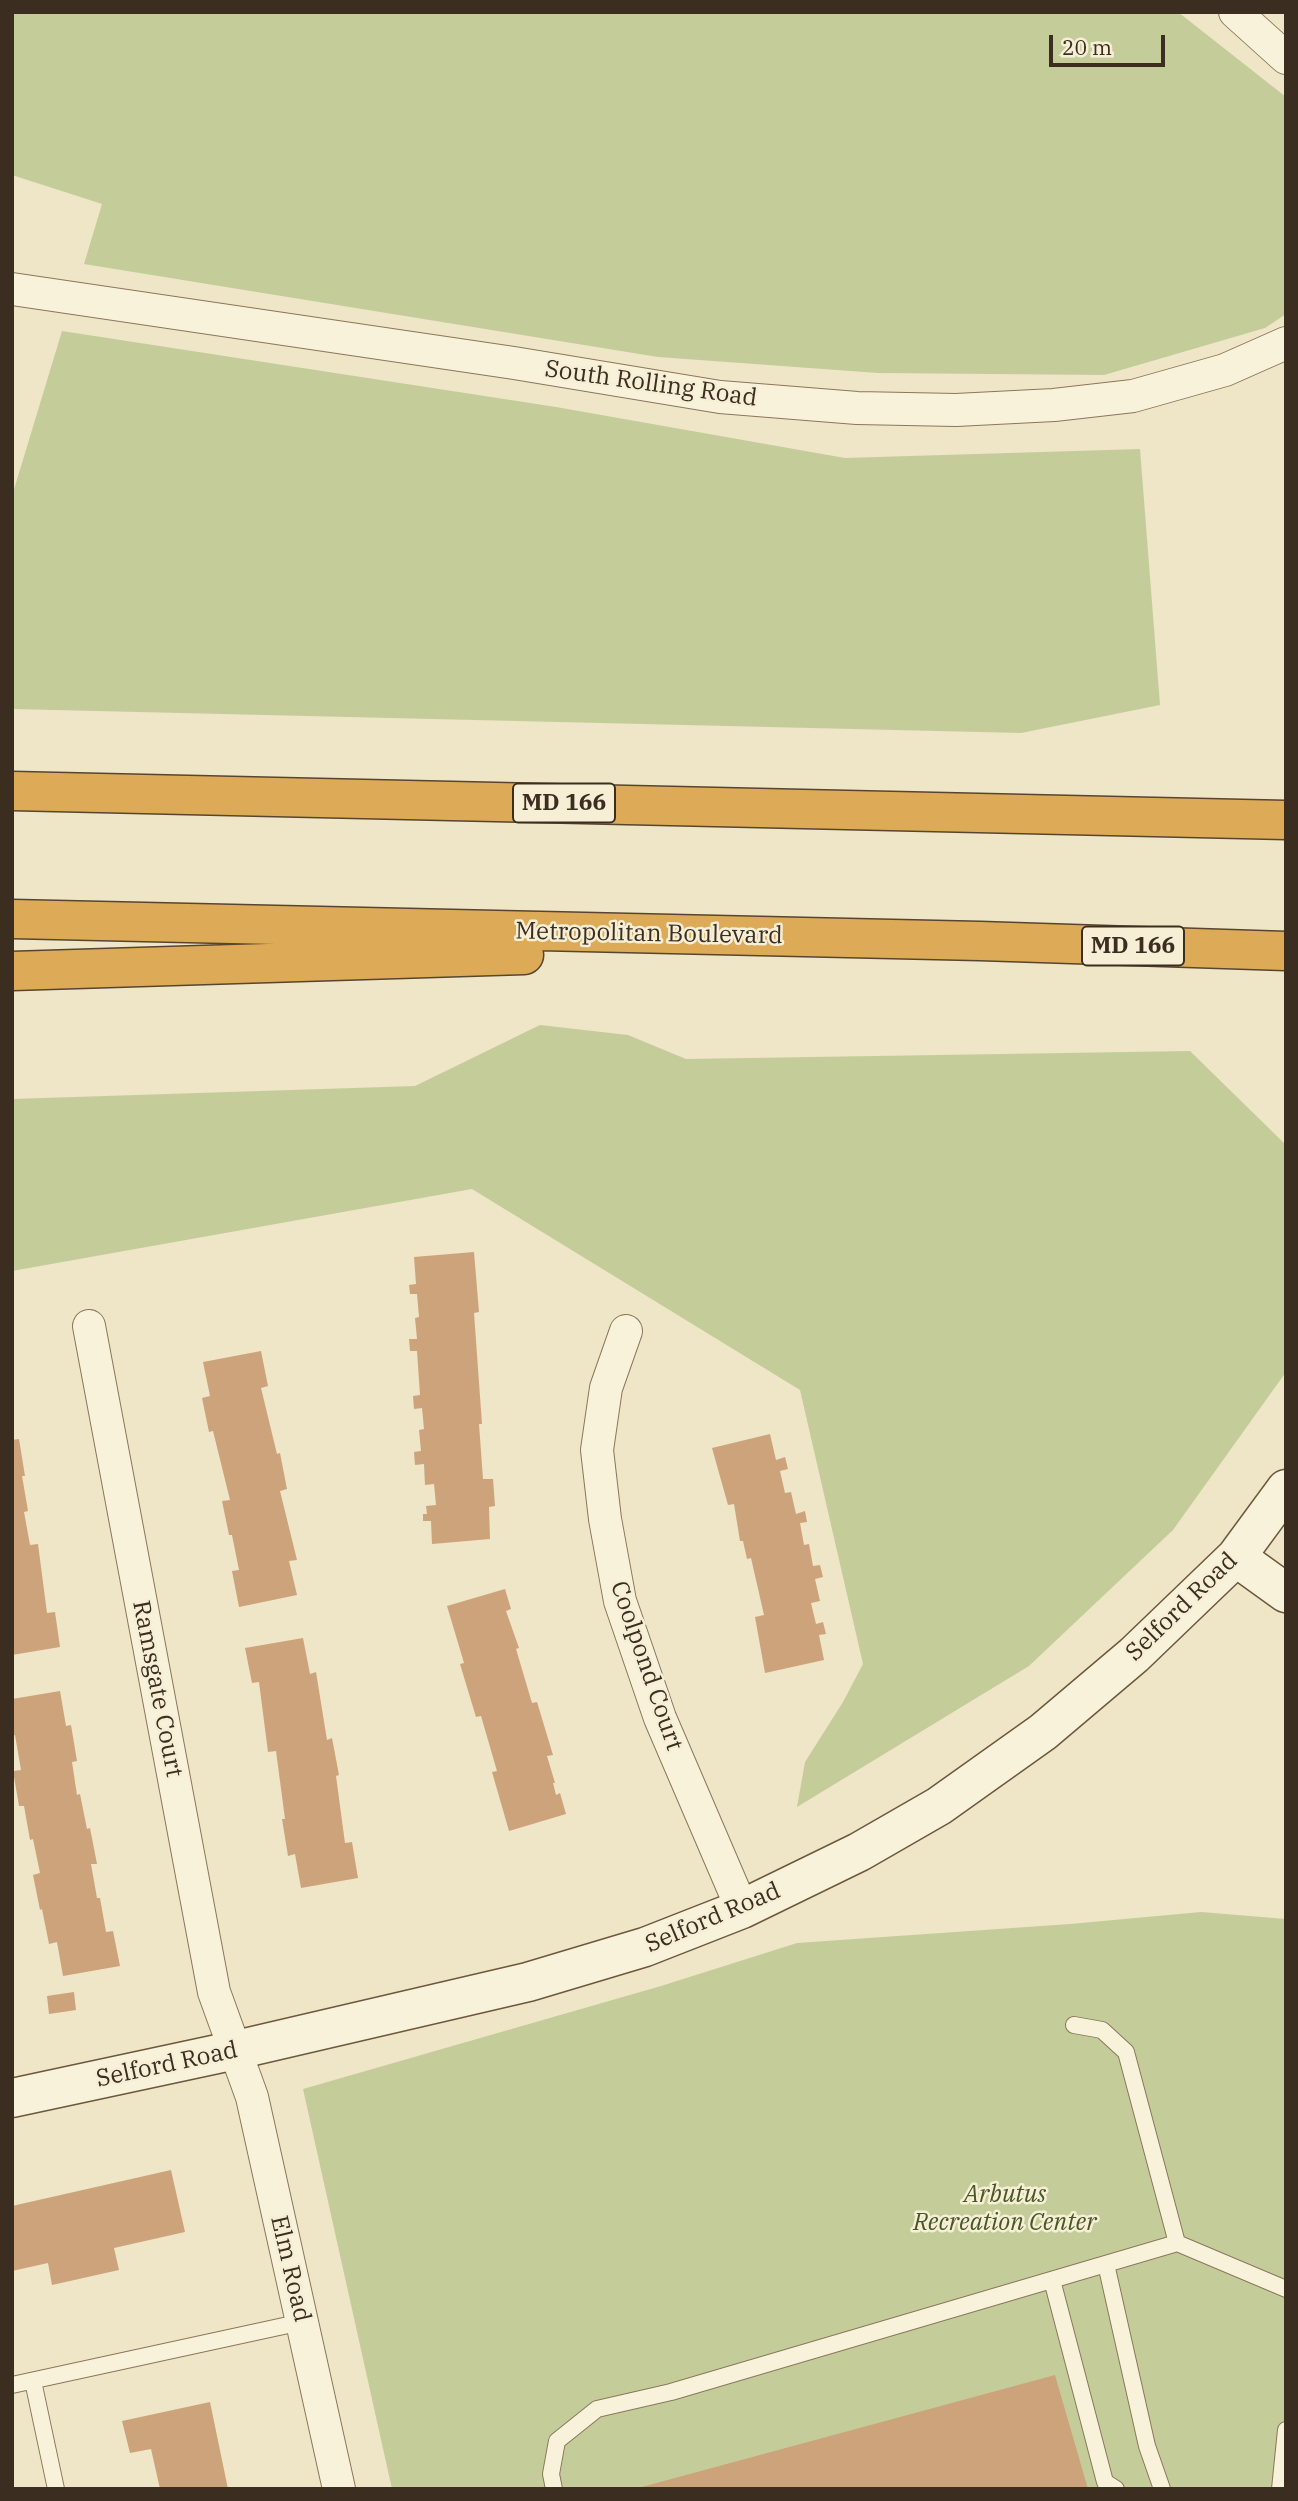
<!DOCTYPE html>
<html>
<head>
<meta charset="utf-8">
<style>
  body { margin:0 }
  #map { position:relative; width:1298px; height:2501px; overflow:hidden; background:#efe5c7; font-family:"IBM Plex Serif",serif }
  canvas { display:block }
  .frame { position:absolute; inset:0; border:14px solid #3b2e20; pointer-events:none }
  .scale { position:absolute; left:1049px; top:35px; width:116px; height:32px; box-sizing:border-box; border:4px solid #3b2e20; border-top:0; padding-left:9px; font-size:21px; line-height:24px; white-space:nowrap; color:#3b2e20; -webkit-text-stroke:5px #f6efd6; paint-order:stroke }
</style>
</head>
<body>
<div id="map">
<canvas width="1298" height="2501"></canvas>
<div class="frame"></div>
<div class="scale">20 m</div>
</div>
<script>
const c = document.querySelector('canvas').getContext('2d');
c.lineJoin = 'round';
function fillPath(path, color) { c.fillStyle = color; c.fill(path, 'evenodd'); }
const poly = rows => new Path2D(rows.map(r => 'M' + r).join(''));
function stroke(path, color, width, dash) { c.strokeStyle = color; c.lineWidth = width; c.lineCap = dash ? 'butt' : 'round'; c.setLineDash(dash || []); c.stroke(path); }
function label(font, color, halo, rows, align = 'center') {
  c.font = font + ' "IBM Plex Serif",serif'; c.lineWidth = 5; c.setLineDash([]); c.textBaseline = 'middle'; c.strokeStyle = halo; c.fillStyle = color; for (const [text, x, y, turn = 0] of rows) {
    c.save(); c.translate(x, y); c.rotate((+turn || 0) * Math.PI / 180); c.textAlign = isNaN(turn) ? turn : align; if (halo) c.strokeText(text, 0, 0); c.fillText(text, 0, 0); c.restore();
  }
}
fillPath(poly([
  [12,12,1178,12,1286,97,1286,314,1265,328,1104,375,878,373,658,357,84,264,102,204,12,175],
  [62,331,556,407,845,458,1140,449,1160,705,1021,733,12,709,12,496],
  [540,1025,628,1035,686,1059,1190,1051,1286,1145,1286,1372,1173,1530,1029,1666,797,1807,805,1762,843,1702,863,1664,800,1390,472,1189,12,1271,12,1099,415,1086],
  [1201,1912,1286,1919,1286,2489,392,2489,303,2089,661,1986,797,1943,1070,1924]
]), '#c4cd9a');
fillPath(poly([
  [474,1252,479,1312,474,1313,482,1424,479,1424,483,1479,493,1479,495,1506,489,1507,490,1539,432,1544,431,1521,423,1521,423,1514,427,1514,426,1506,436,1505,434,1484,425,1485,424,1464,415,1465,414,1452,421,1451,419,1430,424,1429,422,1408,414,1409,413,1396,420,1395,417,1351,410,1351,409,1339,417,1339,415,1318,419,1317,417,1294,410,1294,409,1285,416,1284,414,1257],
  [261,1351,268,1386,261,1388,277,1454,280,1453,287,1489,280,1491,297,1560,289,1561,297,1595,239,1607,232,1571,239,1570,232,1535,229,1535,222,1501,230,1500,213,1431,209,1432,202,1398,210,1396,203,1362],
  [770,1434,776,1460,785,1457,788,1469,780,1471,785,1493,791,1492,796,1514,805,1511,807,1522,800,1523,804,1545,809,1544,813,1566,820,1565,823,1577,815,1579,820,1601,811,1603,816,1624,823,1622,826,1634,819,1635,824,1660,765,1673,755,1617,764,1615,751,1558,747,1559,743,1541,740,1541,734,1504,728,1505,712,1448],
  [19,1439,25,1476,22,1476,28,1511,24,1512,30,1545,38,1544,47,1613,55,1612,60,1647,12,1655,12,1440],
  [505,1589,511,1609,506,1611,519,1648,516,1649,532,1703,537,1702,553,1755,547,1756,555,1783,553,1783,556,1795,560,1793,566,1814,509,1831,492,1772,497,1771,481,1716,476,1717,460,1664,464,1663,447,1606],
  [303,1638,310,1674,316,1672,327,1740,332,1738,339,1775,336,1776,345,1843,352,1842,358,1878,301,1888,295,1854,288,1856,282,1819,285,1819,276,1751,268,1752,259,1682,252,1683,245,1648],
  [60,1691,66,1726,71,1725,77,1761,72,1762,77,1795,80,1794,87,1829,90,1828,97,1864,91,1864,97,1898,100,1898,106,1932,113,1931,120,1966,63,1976,57,1942,49,1944,42,1909,40,1910,33,1875,40,1873,33,1839,30,1840,24,1806,19,1806,13,1771,21,1770,15,1735,12,1736,12,1699],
  [74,1992,76,2010,49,2014,47,1996],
  [171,2170,185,2232,114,2248,119,2270,52,2285,48,2263,12,2271,12,2206],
  [1055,2375,1088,2489,638,2489,638,2488],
  [210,2402,228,2489,160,2489,151,2449,130,2453,122,2421]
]), '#cda37c');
const lane = poly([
  [1074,2025,1102,2030,1126,2052,1177,2243,1286,2289],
  [1106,2264,1147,2446,1162,2489],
  [1052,2280,1105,2482,1116,2489],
  [33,2381,56,2489],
  [12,2385,302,2322],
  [554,2489,551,2474,557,2441,597,2409,671,2392,1177,2243],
  [1280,2489,1286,2430]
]);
const street = poly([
  [1235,12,1286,58],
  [12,289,514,363,720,397,857,408,956,410,1054,405,1133,396,1225,370,1286,343],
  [89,1326,214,1992,252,2097,339,2489],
  [626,1331,606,1388,597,1450,605,1519,620,1601,660,1718,742,1909]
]);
const secondary = poly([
  [1236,1557,1286,1593],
  [12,2098,236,2050,528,1982,645,1947,742,1909,859,1852,939,1806,1043,1732,1134,1655,1236,1557,1286,1489]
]);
const highway = poly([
  [12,791,1286,820],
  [12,919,980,941,1286,951],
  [12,971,524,955]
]);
stroke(lane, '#8a775c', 18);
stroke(street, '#8a775c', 34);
stroke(secondary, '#6c583f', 41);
stroke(highway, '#584530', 41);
stroke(lane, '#f9f2da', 16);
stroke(street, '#f9f2da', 32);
stroke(secondary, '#f9f2da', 38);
stroke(highway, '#ddaa58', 38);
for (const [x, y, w] of [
  [564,803,102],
  [1133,946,102]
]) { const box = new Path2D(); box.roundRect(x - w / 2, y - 19.5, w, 39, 5); c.fillStyle = '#f6efd6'; c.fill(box); stroke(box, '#3b2e20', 2); }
label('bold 23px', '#3b2e20', null, [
  ["MD 166",564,803],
  ["MD 166",1133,946]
]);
label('24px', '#3b2e20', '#f6efd6', [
  ["South Rolling Road",651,384,8],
  ["Metropolitan Boulevard",649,934,1],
  ["Selford Road",1182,1607,-44],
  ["Coolpond Court",646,1666,71],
  ["Ramsgate Court",157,1689,79],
  ["Selford Road",713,1918,-23],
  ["Selford Road",167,2065,-12],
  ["Elm Road",290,2269,77]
]);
label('italic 24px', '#485726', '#f6efd6', [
  ["Arbutus",1005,2195],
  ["Recreation Center",1005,2223]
]);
</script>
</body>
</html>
